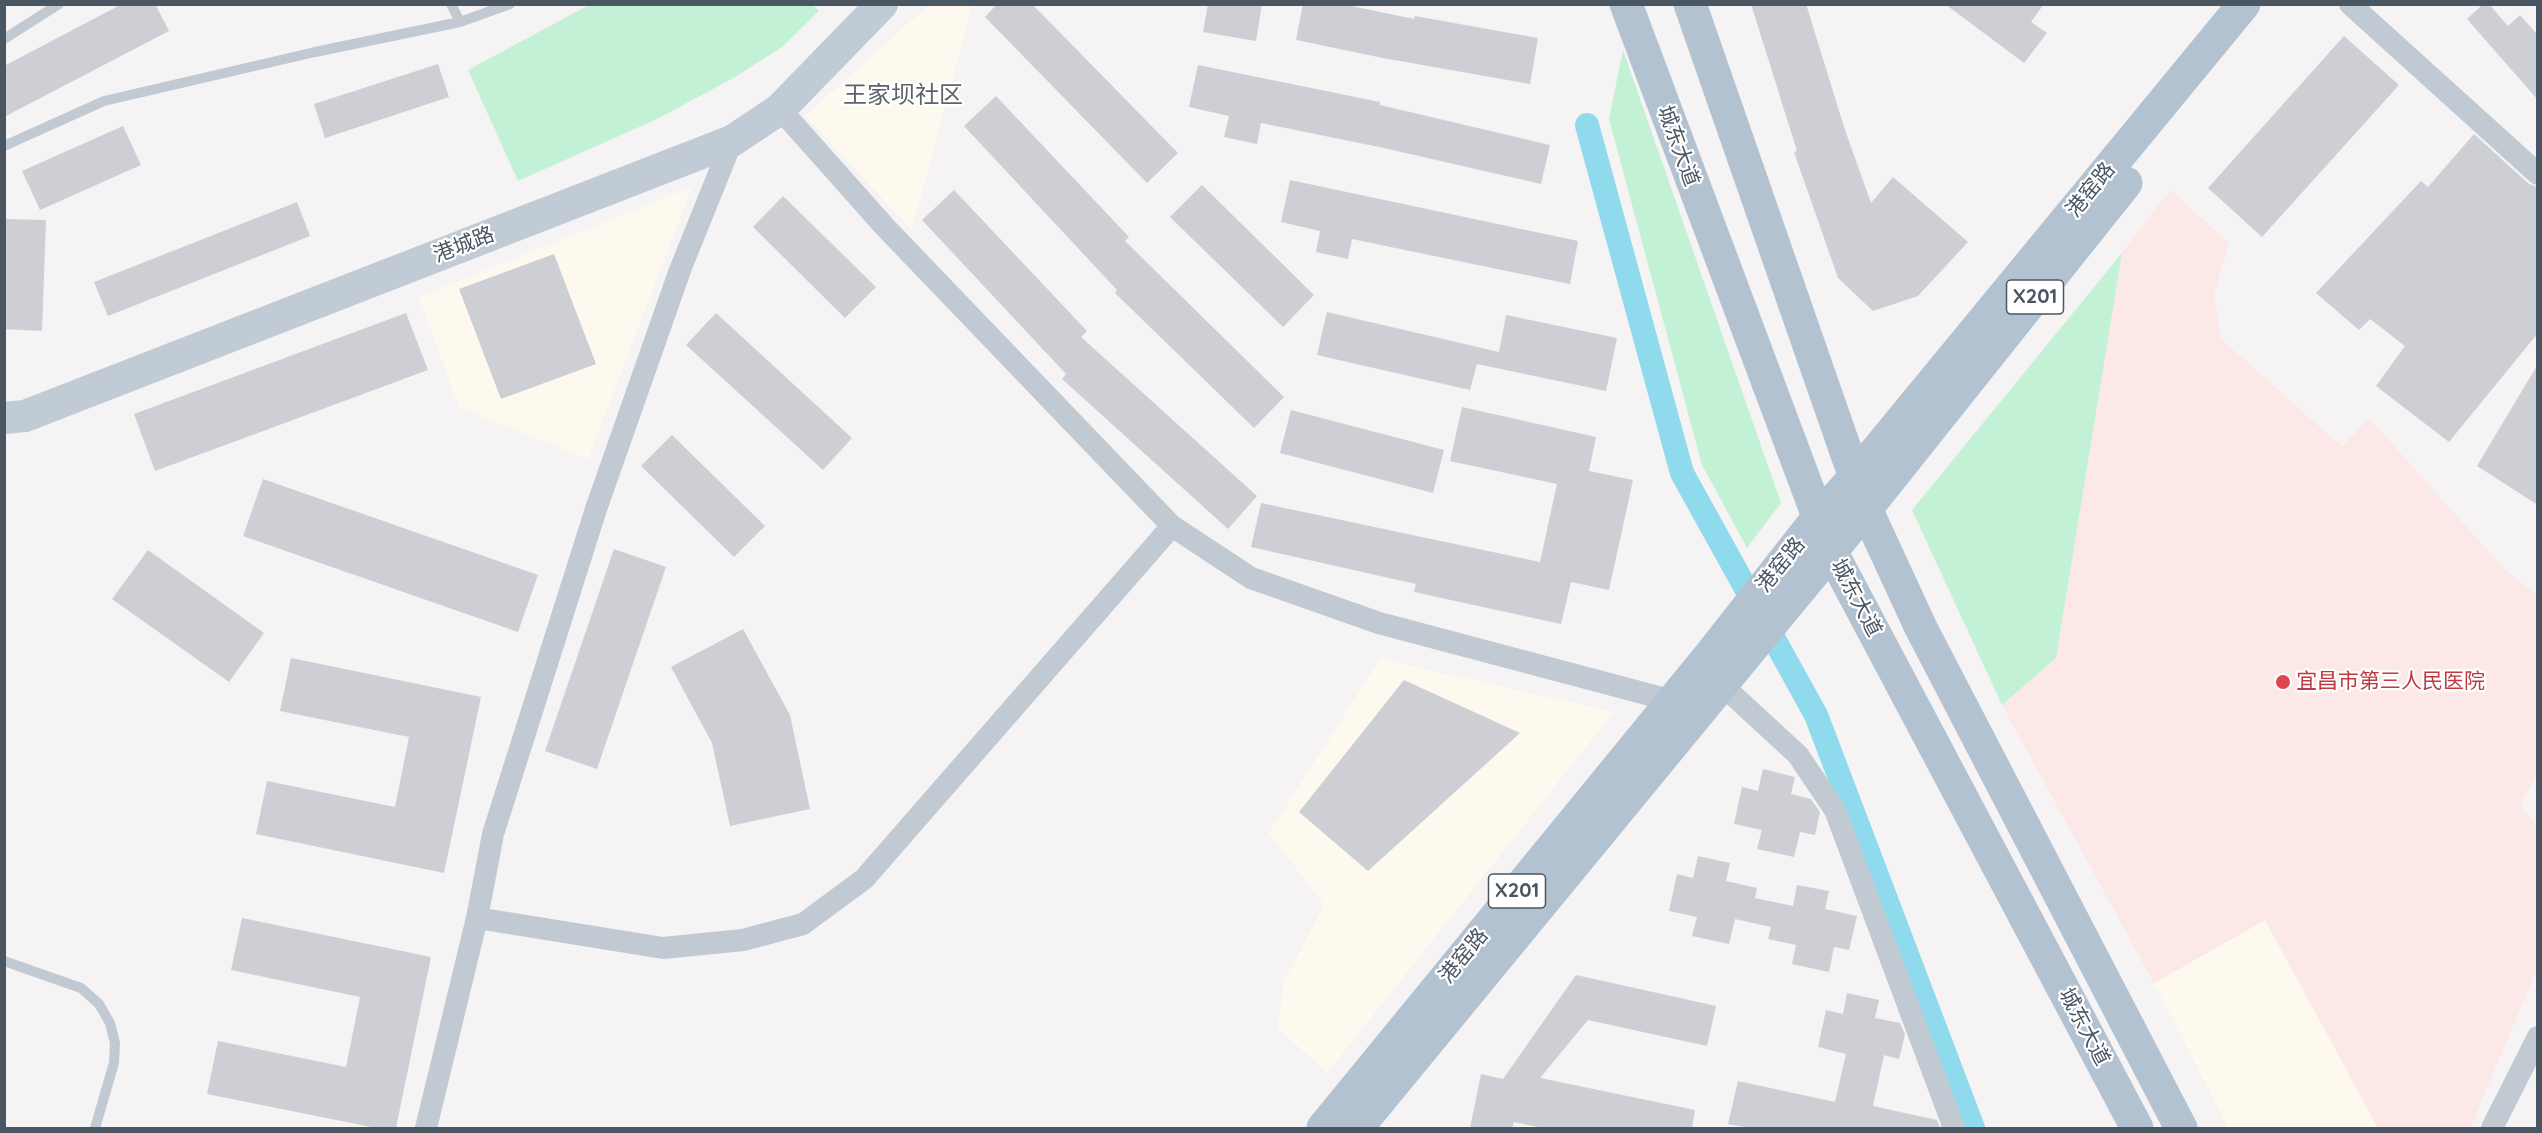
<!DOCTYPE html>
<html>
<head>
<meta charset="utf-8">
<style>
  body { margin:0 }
  #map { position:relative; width:2542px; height:1133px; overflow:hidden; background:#f5f3f3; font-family:Quicksand,sans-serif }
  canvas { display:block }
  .frame { position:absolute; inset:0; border:6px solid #4a5661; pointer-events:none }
</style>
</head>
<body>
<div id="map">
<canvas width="2542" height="1133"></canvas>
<div class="frame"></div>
</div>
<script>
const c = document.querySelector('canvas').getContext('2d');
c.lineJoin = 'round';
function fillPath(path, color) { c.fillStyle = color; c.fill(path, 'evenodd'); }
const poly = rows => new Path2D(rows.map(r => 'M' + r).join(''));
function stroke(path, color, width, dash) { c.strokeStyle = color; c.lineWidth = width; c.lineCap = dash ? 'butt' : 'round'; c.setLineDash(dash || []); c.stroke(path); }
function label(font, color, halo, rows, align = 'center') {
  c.font = font + ' Quicksand,"Noto Sans SC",sans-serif'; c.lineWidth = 4.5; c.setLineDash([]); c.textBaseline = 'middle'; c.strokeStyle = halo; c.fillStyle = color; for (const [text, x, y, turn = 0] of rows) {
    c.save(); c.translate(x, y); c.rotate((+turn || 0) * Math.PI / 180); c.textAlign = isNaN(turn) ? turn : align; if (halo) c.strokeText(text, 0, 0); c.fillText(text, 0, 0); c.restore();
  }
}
fillPath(poly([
  [930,4,972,5,912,230,805,116],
  [692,187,588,459,459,407,419,297],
  [1380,659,1614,712,1327,1073,1278,1028,1284,981,1324,905,1269,833],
  [2265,920,2378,1128,2228,1128,2154,983]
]), '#fdf9ef');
fillPath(poly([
  [2170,190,2229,243,2214,293,2221,339,2342,447,2369,418,2506,571,2537,595,2537,773,2520,805,2537,826,2537,969,2470,1128,2378,1128,2265,920,2154,983,2002,705,2056,658,2122,253]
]), '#fce8e6');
fillPath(poly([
  [812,4,819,11,782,47,735,77,657,119,518,181,468,70,589,5],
  [1623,50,1781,503,1747,548,1702,465,1609,119],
  [2122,253,2056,658,2002,705,1912,510]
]), '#c3f1d5');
stroke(poly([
  [1587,125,1682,473,1816,715,1973,1128]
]), '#90daee', 24);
fillPath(poly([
  [122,4,155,4,169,31,4,117,4,66],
  [997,4,1032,4,1178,153,1147,183,985,17],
  [1208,4,1262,4,1256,41,1203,32],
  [1303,4,1342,4,1414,19,1415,16,1538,38,1530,84,1383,58,1296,40],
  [1751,4,1806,4,1845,130,1871,203,1893,177,1968,242,1918,296,1873,311,1838,278,1794,152,1797,151],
  [1945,4,2044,4,2031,22,2047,33,2024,63],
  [2483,4,2489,4,2508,26,2520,15,2538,35,2538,100,2467,19],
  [2344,36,2399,85,2262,237,2208,188],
  [438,64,449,97,325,138,314,104],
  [1198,65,1380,102,1380,105,1550,145,1541,184,1384,148,1261,123,1257,144,1224,137,1229,116,1189,107],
  [996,96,1129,237,1125,241,1284,397,1254,428,1115,293,1117,290,964,126],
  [123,126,141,165,40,210,22,171],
  [2474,134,2529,184,2538,187,2538,333,2449,442,2376,386,2405,346,2370,319,2359,330,2316,293,2421,181,2428,187],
  [1290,180,1578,241,1570,284,1352,239,1348,259,1316,252,1320,231,1281,222],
  [1202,185,1314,295,1283,327,1170,217],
  [954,190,1087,331,1081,337,1257,496,1228,529,1062,379,1066,374,922,220],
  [783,196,876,287,845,318,753,227],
  [297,202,310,236,108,316,94,282],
  [4,219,46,220,42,331,4,329],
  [554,254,596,364,501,399,459,289],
  [1327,312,1499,352,1506,315,1617,338,1606,391,1477,364,1470,390,1317,355],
  [406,313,428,370,155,471,134,414],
  [716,313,852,438,823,470,686,345],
  [2538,364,2538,505,2477,466],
  [1462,407,1596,437,1589,471,1633,480,1609,590,1571,582,1561,624,1414,592,1416,584,1251,547,1261,503,1540,562,1557,484,1450,461],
  [1291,410,1444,450,1433,493,1280,453],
  [672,435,765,526,734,557,641,466],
  [263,479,538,575,518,632,243,536],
  [614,549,666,567,597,769,545,751],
  [148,550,264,633,229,682,112,599],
  [743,629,790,715,810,809,730,826,712,743,671,667],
  [291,658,481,697,444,873,256,834,267,781,395,807,409,737,280,711],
  [1404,680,1520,733,1368,871,1299,812],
  [1763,769,1795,777,1791,794,1811,799,1820,812,1815,835,1800,832,1794,857,1757,849,1762,830,1734,824,1742,787,1758,791],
  [1698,856,1730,863,1726,881,1757,888,1755,898,1793,906,1797,885,1829,891,1825,909,1857,916,1849,950,1834,947,1829,972,1792,964,1796,945,1768,939,1771,927,1735,919,1729,944,1692,936,1697,917,1669,911,1677,874,1693,878],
  [242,918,431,957,396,1128,376,1128,207,1094,218,1041,346,1067,360,997,231,970],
  [1576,975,1716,1006,1707,1046,1588,1020,1540,1078,1695,1110,1692,1128,1543,1128,1514,1122,1512,1128,1470,1128,1481,1074,1503,1079],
  [1847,993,1879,1000,1875,1018,1900,1023,1905,1034,1899,1059,1884,1055,1873,1106,1937,1120,1940,1128,1750,1128,1728,1124,1738,1081,1835,1102,1846,1054,1818,1047,1826,1010,1843,1014]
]), '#cdcfd5');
stroke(poly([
  [451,4,460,22],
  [4,39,59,4],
  [4,146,104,101,315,52,460,22,510,4],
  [4,961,81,988,99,1004,110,1023,115,1043,114,1063,95,1128]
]), '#c1cad2', 10);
stroke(poly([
  [2350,4,2538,174],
  [780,109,885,227,1172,526,1251,578,1379,623,1673,701],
  [1722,685,1798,755,1835,810,1954,1128],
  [477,918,663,948,743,940,803,924,864,879,1172,526],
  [426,1128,477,918,493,834,596,509,680,270,732,141],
  [2492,1128,2538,1037]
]), '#c1cad2', 22);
stroke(poly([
  [4,418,25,416,732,141,780,109,882,4]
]), '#c1cbd6', 32);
stroke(poly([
  [1626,4,1831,551,2137,1128],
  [1690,4,1866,509,1921,628,2181,1128],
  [1323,1128,1711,654,1817,519,1854,478,2244,4],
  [1357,1128,1866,509,2126,183]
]), '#b3c2d1', 33);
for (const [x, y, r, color] of [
  [2283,682,8,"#e0444e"]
]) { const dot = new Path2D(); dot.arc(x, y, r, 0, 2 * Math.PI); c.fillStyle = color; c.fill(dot); stroke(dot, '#fff', 2); }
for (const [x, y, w] of [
  [2035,297,57],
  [1517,891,57]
]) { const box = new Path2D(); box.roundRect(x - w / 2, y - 17, w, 34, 4.5); c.fillStyle = '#fff'; c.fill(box); stroke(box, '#4a5661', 1.5); }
label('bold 20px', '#4a5661', null, [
  ["X201",2035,297],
  ["X201",1517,891]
]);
label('21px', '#4a5661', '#fff', [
  ["城东大道",1678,146,70],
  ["港窑路",2091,190,-51],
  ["港城路",464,245,-21],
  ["港窑路",1781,565,-51],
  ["城东大道",1856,598,62],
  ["港窑路",1464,956,-51],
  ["城东大道",2084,1027,62]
]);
label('21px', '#be3a42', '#fff', [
  ["宜昌市第三人民医院",2296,682]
], 'left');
label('24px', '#5f6368', '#fff', [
  ["王家坝社区",903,96]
]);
</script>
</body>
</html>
